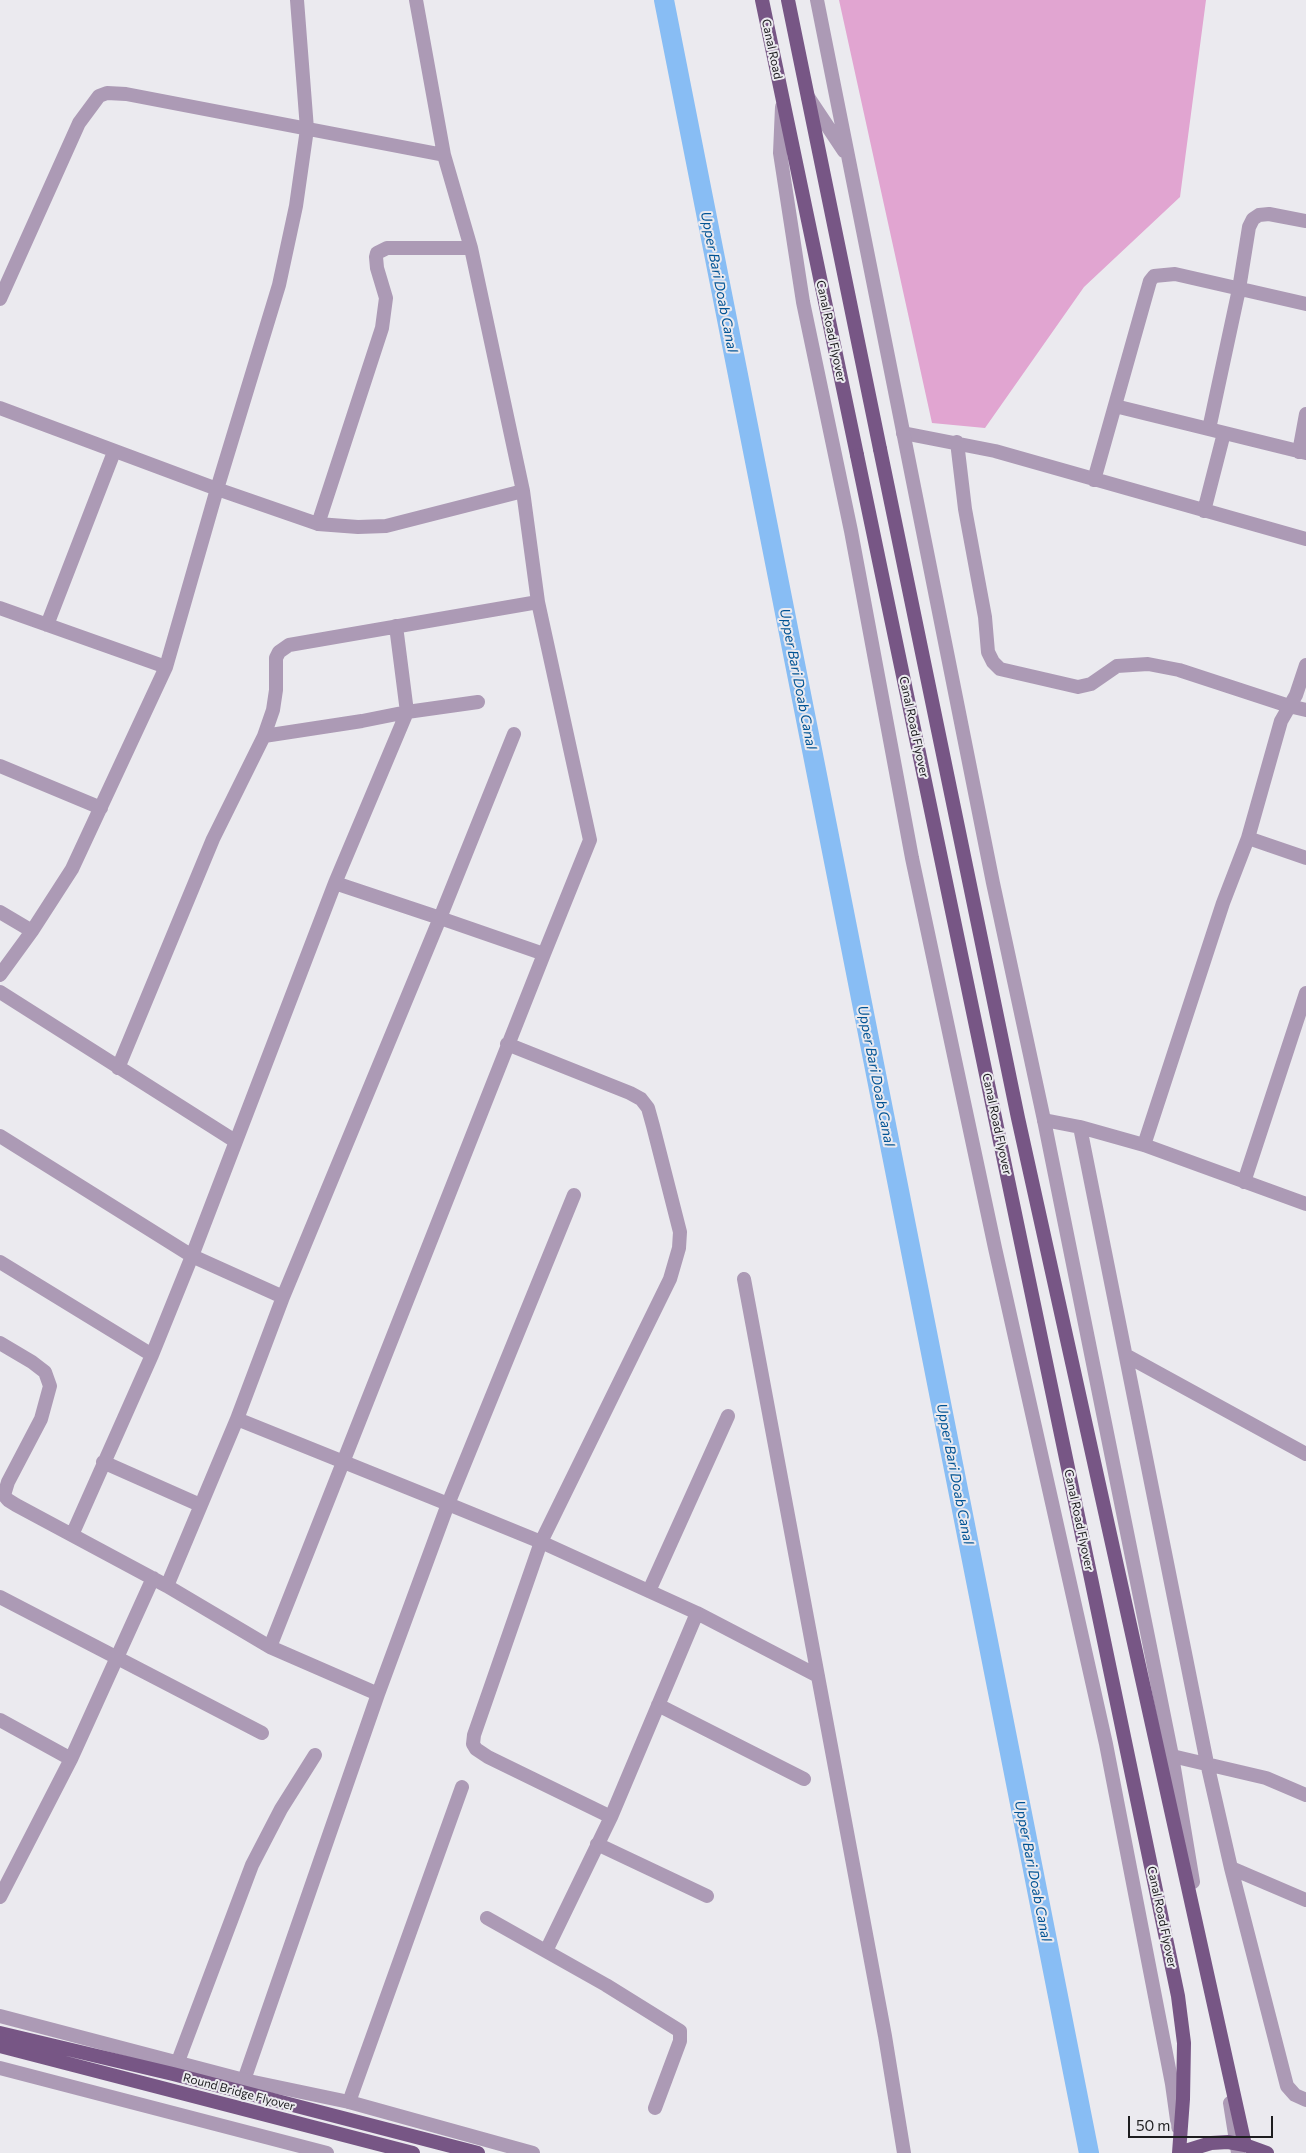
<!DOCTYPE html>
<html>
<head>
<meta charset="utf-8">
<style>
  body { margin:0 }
  #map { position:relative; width:1306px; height:2153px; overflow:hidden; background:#ebeaef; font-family:Commissioner,sans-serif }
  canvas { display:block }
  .scale { position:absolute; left:1128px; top:2116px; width:145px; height:22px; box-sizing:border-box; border:2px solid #1d1d1f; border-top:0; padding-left:6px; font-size:15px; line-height:18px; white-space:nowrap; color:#1d1d1f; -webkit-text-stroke:4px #ebeaef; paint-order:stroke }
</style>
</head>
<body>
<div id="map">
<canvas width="1306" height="2153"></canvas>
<div class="scale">50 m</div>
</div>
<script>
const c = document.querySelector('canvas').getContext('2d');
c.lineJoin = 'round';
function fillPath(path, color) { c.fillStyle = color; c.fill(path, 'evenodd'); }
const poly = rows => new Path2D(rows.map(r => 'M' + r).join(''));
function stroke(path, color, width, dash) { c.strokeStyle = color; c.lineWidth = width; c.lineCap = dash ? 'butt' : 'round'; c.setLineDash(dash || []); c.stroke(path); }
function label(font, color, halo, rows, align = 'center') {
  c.font = font + ' Commissioner,sans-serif'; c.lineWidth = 4; c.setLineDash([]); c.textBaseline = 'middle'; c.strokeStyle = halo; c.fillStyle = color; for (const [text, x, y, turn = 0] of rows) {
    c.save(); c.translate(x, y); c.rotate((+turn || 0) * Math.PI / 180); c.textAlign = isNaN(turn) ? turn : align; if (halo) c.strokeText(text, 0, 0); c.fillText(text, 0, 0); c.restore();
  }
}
fillPath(poly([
  [839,0,1206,0,1180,197,1084,287,985,428,932,423]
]), '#e1a5d1');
stroke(poly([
  [664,0,1089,2153]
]), '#88bdf4', 20);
stroke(poly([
  [416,0,444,155],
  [0,299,79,123,99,96,107,93,126,94,444,155,471,248,523,491],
  [1115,406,1306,453],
  [0,408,217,489,279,285,296,206,307,129,297,0],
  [1209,429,1239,289,1249,227,1253,219,1259,215,1269,214,1306,221],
  [903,433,995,451,1306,539],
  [957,442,965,509,985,617,988,652,993,662,1000,669,1078,687,1091,684,1117,666,1148,664,1179,670,1289,706,1306,710],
  [1299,452,1306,414],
  [1094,480,1150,281,1154,276,1175,274,1306,304],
  [1204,511,1224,433],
  [318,524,382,328,386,298,377,268,376,257,377,253,387,248,471,248],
  [0,608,166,667],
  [47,625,114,452],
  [264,736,362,721,407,712,396,626],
  [0,766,101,808],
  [1248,838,1281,721,1296,695,1306,665],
  [335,883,407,712,478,702],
  [0,912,32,931],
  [0,975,32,931,72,869,166,667,217,489,318,524,358,527,386,526,523,491,538,602,590,840,544,954],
  [0,992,235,1141],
  [507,1044,630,1093,641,1099,648,1108,653,1126,680,1232,679,1248,670,1279,541,1542,474,1735,473,1744,476,1749,488,1757,611,1817],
  [118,1068,213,839,264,736,273,710,276,690,276,658,279,652,289,645,538,602],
  [1044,1120,1080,1127,1144,1145,1306,1204],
  [1080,1127,1207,1763,1231,1868,1287,2086,1295,2095,1306,2100],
  [0,1136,192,1256,335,883,440,918,514,734],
  [1144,1145,1223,903,1248,838,1306,858],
  [1244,1182,1306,993],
  [0,1262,152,1355],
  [744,1279,885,2036,904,2153],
  [0,1343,32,1362,45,1372,50,1386,41,1419,8,1482,4,1495,8,1500,16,1505,167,1586,237,1419,448,1504,378,1694,244,2080],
  [1127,1356,1306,1454],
  [237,1419,283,1297,440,918,544,954,270,1647,378,1694],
  [103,1462,200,1505],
  [72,1535,152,1355,192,1256,283,1297],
  [167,1586,270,1647],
  [649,1591,728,1416],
  [0,1597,262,1733],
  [697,1613,818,1676],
  [658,1705,804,1779],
  [0,1720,71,1759],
  [1172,1756,1266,1778,1306,1795],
  [597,1844,707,1896],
  [1231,1868,1306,1900],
  [0,1897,71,1759,153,1578],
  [487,1918,606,1985,680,2031,680,2041,655,2108],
  [546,1951,611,1817,697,1613,541,1542,448,1504,574,1195],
  [177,2064,252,1865,281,1809,315,1755],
  [349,2102,462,1787]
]), '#ac9ab5', 14);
stroke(poly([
  [817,0,993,883,1044,1120,1172,1756,1193,1882],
  [808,97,844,151],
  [782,107,780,153,803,302,851,531,912,858,995,1248,1106,1744,1172,2084,1178,2127],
  [0,2016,244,2080,349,2102,533,2153],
  [0,2068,327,2153],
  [1230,2103,1238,2153]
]), '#ac9ab5', 14);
stroke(poly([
  [762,0,857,455],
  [788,0,880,449],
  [0,2033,173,2074,478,2153],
  [0,2046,413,2153]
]), '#775685', 14);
stroke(poly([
  [880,449,1018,1118,1245,2145],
  [857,455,1178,1996,1184,2043,1183,2099,1179,2153],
  [1179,2153,1211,2143,1228,2142,1245,2145,1267,2153]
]), '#775685', 14);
label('12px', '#1d1d1f', '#ebeaef', [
  ["Canal Road",772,49,78],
  ["Canal Road Flyover",831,331,78],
  ["Canal Road Flyover",914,727,78],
  ["Canal Road Flyover",997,1124,78],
  ["Canal Road Flyover",1079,1520,78],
  ["Canal Road Flyover",1162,1917,78],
  ["Round Bridge Flyover",239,2092,15]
]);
label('italic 14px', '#005394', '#ebeaef', [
  ["Upper Bari Doab Canal",719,282,79],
  ["Upper Bari Doab Canal",798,679,79],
  ["Upper Bari Doab Canal",876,1076,79],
  ["Upper Bari Doab Canal",955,1474,79],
  ["Upper Bari Doab Canal",1033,1871,79]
]);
</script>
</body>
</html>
